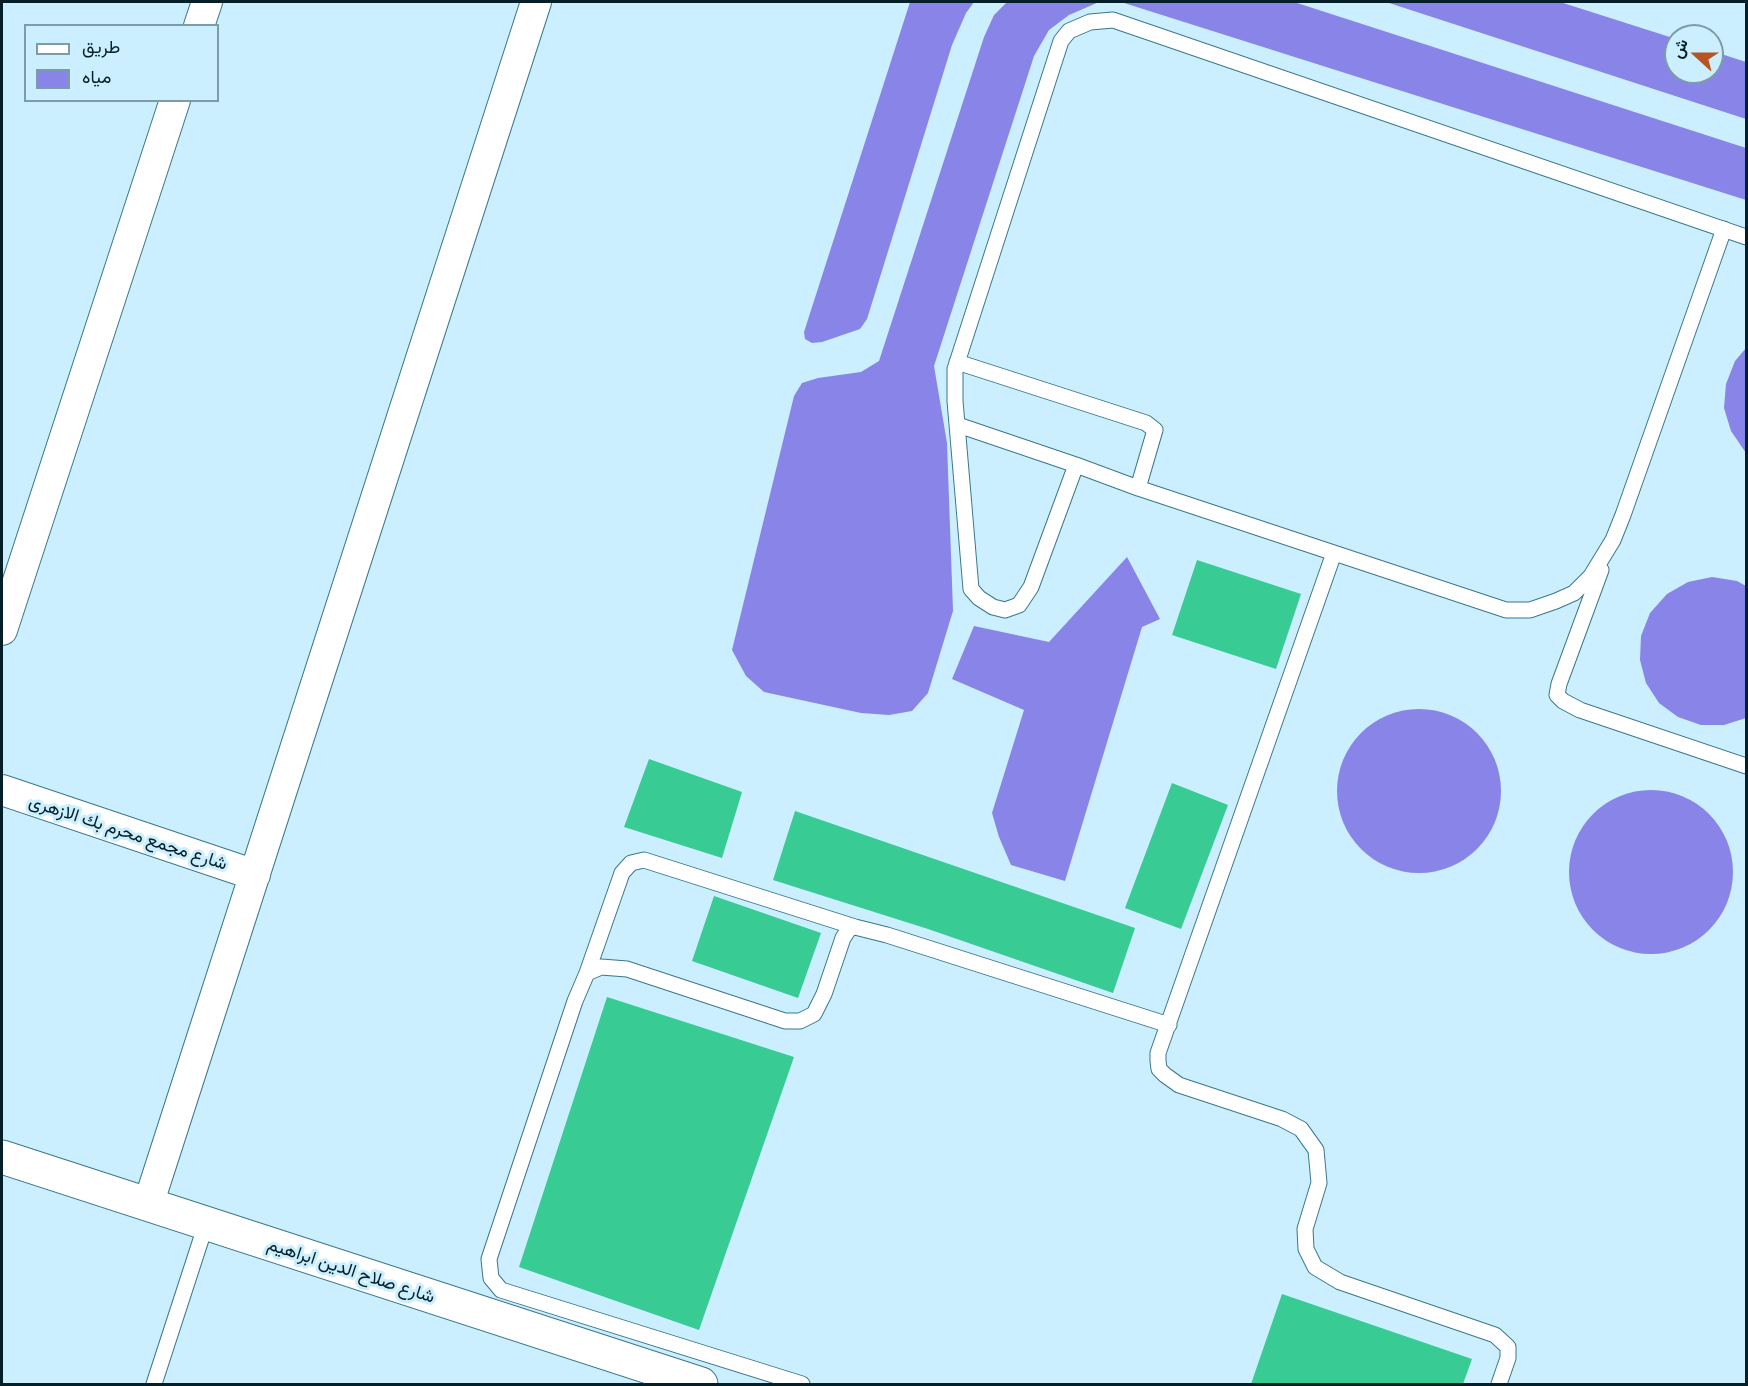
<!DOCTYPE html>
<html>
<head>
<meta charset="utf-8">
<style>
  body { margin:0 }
  #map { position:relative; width:1748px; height:1386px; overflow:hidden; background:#cbeffe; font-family:"IBM Plex Sans",Vazirmatn,sans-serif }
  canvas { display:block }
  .frame { position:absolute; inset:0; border:3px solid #051f28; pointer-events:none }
  .legend { position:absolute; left:24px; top:24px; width:195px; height:78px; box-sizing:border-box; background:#cbeffe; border:2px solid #7c9ca8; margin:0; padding:8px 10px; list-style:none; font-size:18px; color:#051f28 }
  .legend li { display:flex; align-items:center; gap:12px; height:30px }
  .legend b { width:30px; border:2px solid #7c9ca8 }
  .north { position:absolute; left:1664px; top:24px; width:60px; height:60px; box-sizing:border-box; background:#cbeffe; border:2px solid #7c9ca8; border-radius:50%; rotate:291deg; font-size:16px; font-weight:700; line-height:24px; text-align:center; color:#051f28 }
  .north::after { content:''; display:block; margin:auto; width:21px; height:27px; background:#b85323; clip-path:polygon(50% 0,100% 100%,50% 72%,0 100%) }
</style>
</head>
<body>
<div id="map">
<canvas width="1748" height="1386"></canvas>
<div class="frame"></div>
<ul class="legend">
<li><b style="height:8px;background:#fff"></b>طريق</li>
<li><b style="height:16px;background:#8884e8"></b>مياه</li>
</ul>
<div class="north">ش</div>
</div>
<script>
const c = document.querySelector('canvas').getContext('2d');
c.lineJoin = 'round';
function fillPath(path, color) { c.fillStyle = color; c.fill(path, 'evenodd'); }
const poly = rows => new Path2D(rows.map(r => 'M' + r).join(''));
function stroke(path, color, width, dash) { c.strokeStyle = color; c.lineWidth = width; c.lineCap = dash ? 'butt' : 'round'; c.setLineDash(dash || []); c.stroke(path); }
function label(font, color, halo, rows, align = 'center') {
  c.font = font + ' "IBM Plex Sans",Vazirmatn,sans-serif'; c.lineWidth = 6; c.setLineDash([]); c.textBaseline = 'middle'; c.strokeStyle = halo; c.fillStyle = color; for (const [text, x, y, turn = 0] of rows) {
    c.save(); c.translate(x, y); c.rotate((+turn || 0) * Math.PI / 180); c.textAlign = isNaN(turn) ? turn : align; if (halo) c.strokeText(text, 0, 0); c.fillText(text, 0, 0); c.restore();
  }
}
fillPath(poly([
  [910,2,974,2,966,13,952,45,867,319,860,329,822,342,812,343,805,339,804,332],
  [1007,2,1099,2,1069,15,1049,30,1034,56,934,366,947,443,953,611,928,693,912,711,889,715,861,713,764,692,746,676,732,650,794,396,802,383,818,378,861,372,879,361,984,37,994,15],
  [1121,2,1294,2,1746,148,1746,200],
  [1386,2,1560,2,1676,39,1676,72,1712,72,1712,51,1746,62,1746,119],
  [1746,348,1746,453,1731,431,1724,408,1726,384,1735,361],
  [1127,557,1160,619,1142,627,1065,881,1011,865,999,837,992,813,1024,710,952,679,974,626,1049,642],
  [1712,577,1737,581,1746,586,1746,718,1724,725,1701,725,1678,717,1659,703,1646,683,1640,660,1641,636,1650,613,1667,594,1688,582],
  '1337 791a82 82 0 1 1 164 0a82 82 0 1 1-164 0Z',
  '1569 872a82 82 0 1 1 164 0a82 82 0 1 1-164 0Z'
]), '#8884e8');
fillPath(poly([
  [1197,560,1301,594,1276,669,1172,635],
  [649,759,742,792,722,858,624,827],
  [1172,783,1228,805,1181,929,1125,908],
  [795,811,1135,928,1113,993,928,929,773,880],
  [714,896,821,933,798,998,692,961],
  [607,997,794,1057,699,1330,519,1267],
  [1282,1294,1472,1359,1463,1384,1251,1384]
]), '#38cb94');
const service = poly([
  [957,362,1146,423,1155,430,1138,488,1076,465],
  [958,425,1076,465,1031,587,1019,605,1005,610,993,607,979,598,971,589,955,401,955,369,1061,41,1069,31,1090,22,1113,20,1746,237],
  [1138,488,1506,610,1530,610,1556,601,1574,593,1591,576,1613,540,1623,515,1724,229],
  [1334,553,1158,1053,1158,1061,1159,1069,1165,1075,1179,1085,1282,1119,1301,1129,1316,1150,1319,1183,1305,1229,1306,1249,1315,1267,1340,1282,1495,1335,1508,1347,1508,1358,1499,1384],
  [1601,570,1559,684,1557,695,1563,701,1580,710,1746,766],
  [587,973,622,873,631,863,644,860,855,927],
  [154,1384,206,1224],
  [802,1384,501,1290,491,1278,489,1259,575,1001,587,973,601,967,627,969,785,1021,800,1021,814,1014,824,994,843,938,849,929,855,927,887,935,1169,1025]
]);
const minor = poly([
  [199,26,207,2],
  [2,630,175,100],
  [2,790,255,875],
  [148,1205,536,2]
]);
const tertiary = poly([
  [2,1157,701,1384]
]);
stroke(service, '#3a778d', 17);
stroke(minor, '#3a778d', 32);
stroke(tertiary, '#3a778d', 35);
stroke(service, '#fff', 15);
stroke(minor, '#fff', 30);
stroke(tertiary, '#fff', 33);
label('18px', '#051f28', '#cbeffe', [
  ["شارع مجمع محرم بك الازهرى",128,833,18],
  ["شارع صلاح الدين ابراهيم",351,1271,18]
]);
</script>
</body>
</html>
